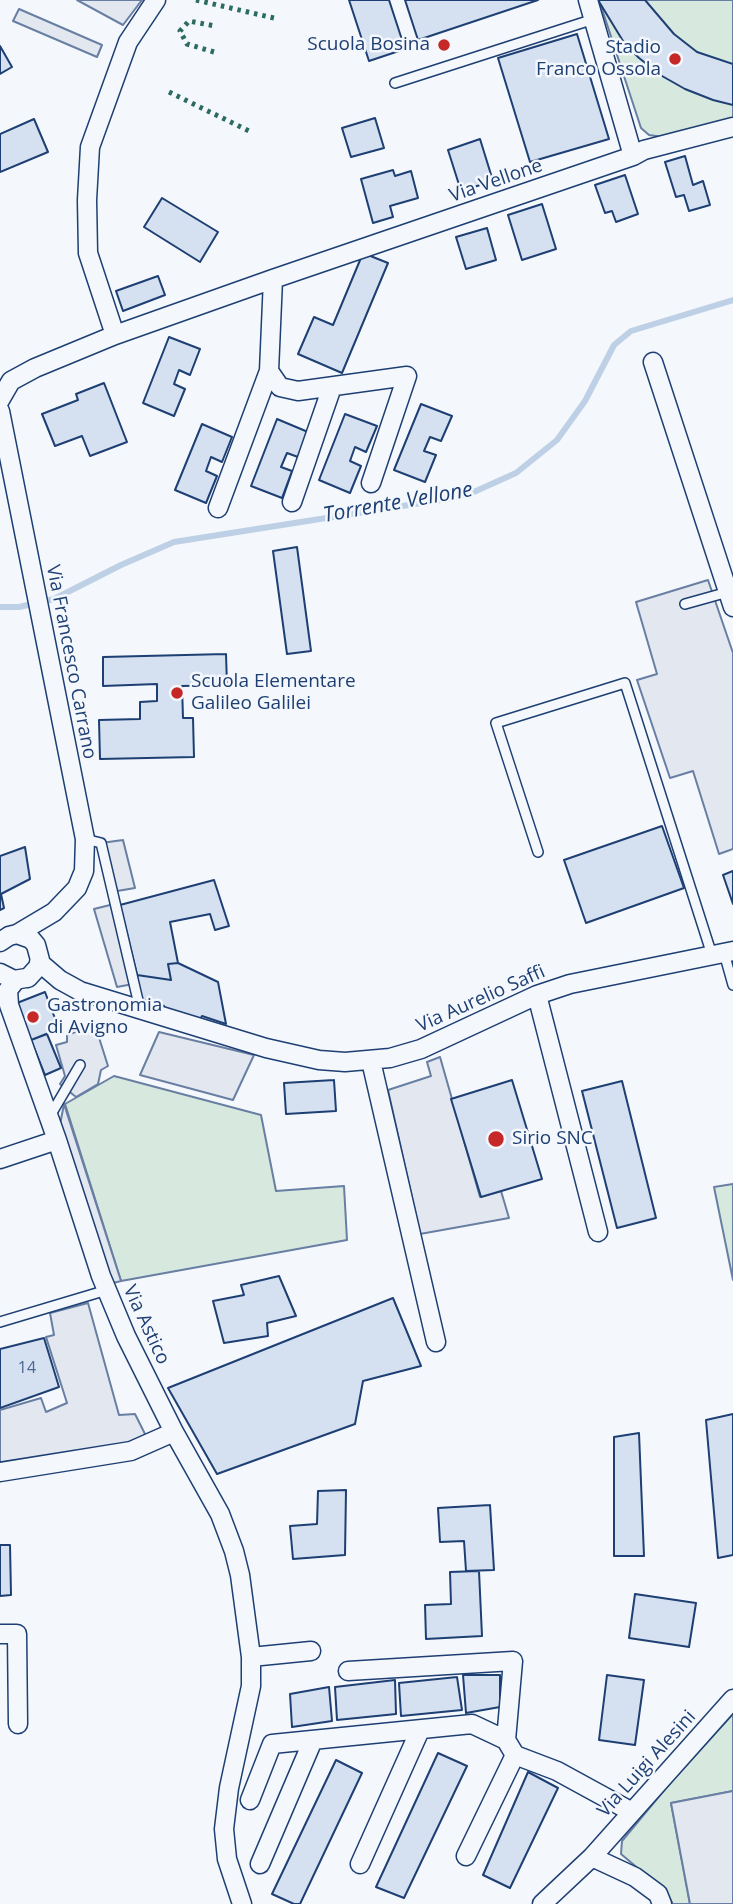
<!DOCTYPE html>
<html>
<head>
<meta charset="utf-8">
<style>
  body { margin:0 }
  canvas { display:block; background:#f4f7fb }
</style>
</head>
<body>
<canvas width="733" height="1904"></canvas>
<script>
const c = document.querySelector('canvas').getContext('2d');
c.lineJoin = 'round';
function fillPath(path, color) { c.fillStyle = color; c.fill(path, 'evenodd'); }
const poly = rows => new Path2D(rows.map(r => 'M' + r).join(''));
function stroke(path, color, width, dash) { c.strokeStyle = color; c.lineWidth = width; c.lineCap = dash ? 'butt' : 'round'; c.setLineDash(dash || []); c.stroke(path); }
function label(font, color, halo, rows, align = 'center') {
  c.font = font + ' "Open Sans",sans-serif'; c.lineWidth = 5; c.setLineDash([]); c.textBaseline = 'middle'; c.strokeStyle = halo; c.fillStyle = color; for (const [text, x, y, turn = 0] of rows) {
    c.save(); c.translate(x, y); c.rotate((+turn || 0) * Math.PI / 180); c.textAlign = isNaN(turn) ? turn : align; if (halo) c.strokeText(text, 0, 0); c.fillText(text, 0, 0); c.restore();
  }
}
const green = poly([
  [599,0,733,0,733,118,663,137,649,135,641,128,599,0],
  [114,1076,261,1115,276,1191,344,1186,347,1240,121,1281,65,1104,114,1076],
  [733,1184,733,1280,714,1187,733,1184],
  [733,1714,733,1791,671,1803,690,1904,673,1904,665,1891,621,1854,622,1841,671,1782,733,1714]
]);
fillPath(green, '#d7e8df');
stroke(green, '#687fa3', 2);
const parking = poly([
  [77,0,142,0,123,25,77,0],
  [19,9,102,45,97,57,13,21,19,9],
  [708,580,733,653,733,849,719,854,693,771,670,778,637,680,657,674,636,602,708,580],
  [123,840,135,888,111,892,101,843,123,840],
  [114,904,133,984,117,987,94,909,114,904],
  [95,1025,108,1066,101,1070,98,1084,76,1097,60,1084,65,1076,56,1045,67,1042,67,1035,95,1025],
  [159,1032,254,1055,233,1100,140,1075,159,1032],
  [440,1057,480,1197,501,1191,509,1218,420,1234,388,1090,431,1076,427,1062,440,1057],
  [64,1104,121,1281,105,1285,57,1140,64,1104],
  [88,1303,119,1415,135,1414,147,1438,63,1458,0,1466,0,1410,41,1398,46,1412,67,1403,46,1337,54,1335,50,1313,88,1303],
  [733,1791,733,1904,690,1904,671,1803,733,1791]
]);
fillPath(parking, '#e3e8f0');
stroke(parking, '#687fa3', 2);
stroke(poly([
  [0,607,19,607,54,599,121,565,174,542,447,499,476,491,516,473,557,440,585,401,614,345,631,331,733,300]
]), '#bed0e5', 6);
const building = poly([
  [349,0,389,0,405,49,369,61,349,0],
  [405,0,538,0,418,40,405,0],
  [598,0,645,0,674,34,697,52,733,64,733,105,713,100,685,89,662,76,639,58,623,41,598,0],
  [577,34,609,139,530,162,498,58,577,34],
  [0,46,12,67,0,74,0,46],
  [375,118,384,148,351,157,342,128,375,118],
  [34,119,48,152,0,172,0,134,34,119],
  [480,139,493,181,461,191,448,150,480,139],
  [685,156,693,185,703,181,710,205,689,211,684,195,676,197,665,162,685,156],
  [393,170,395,176,411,171,418,198,390,206,393,217,373,223,361,179,393,170],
  [625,175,638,214,616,222,612,211,605,213,595,185,625,175],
  [162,198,218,232,200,262,144,227,162,198],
  [542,204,556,249,522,260,508,215,542,204],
  [487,228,496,260,466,269,456,237,487,228],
  [363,253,388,263,342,373,298,354,314,317,333,325,363,253],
  [158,276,165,295,123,311,116,291,158,276],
  [169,337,200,349,190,375,179,370,174,384,185,389,174,416,143,403,169,337],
  [104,383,127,442,90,456,82,436,55,446,42,414,78,400,76,394,104,383],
  [421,404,452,416,441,441,430,437,424,451,436,455,425,482,394,470,421,404],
  [345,414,377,426,366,452,355,447,350,461,361,466,350,493,319,480,345,414],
  [277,419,308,432,298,457,287,453,281,467,292,471,282,498,251,486,277,419],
  [202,424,232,437,222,462,211,457,206,471,217,476,206,503,175,490,202,424],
  [297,547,311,651,287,654,273,551,297,547],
  [226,654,227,685,182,686,183,718,193,718,194,757,100,759,99,720,140,719,140,702,157,701,157,684,103,686,103,657,226,654],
  [662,826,684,888,586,923,564,860,662,826],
  [25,847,30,879,1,894,4,908,0,910,0,856,25,847],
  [733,871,733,904,723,875,733,871],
  [214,880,229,926,215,930,210,914,170,922,178,963,168,964,171,980,137,975,120,905,214,880],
  [178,963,218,982,226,1024,202,1016,199,1021,165,1011,164,1006,141,999,137,975,171,980,168,964,178,963],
  [45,992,59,1029,31,1040,17,1003,45,992],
  [47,1034,61,1068,45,1075,31,1040,47,1034],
  [334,1080,336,1111,286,1114,284,1083,334,1080],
  [512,1080,542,1179,481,1197,451,1099,512,1080],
  [622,1081,656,1218,617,1228,582,1091,622,1081],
  [279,1276,296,1316,267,1323,268,1336,224,1343,213,1301,244,1295,241,1285,279,1276],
  [393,1298,421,1366,363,1381,355,1424,217,1474,168,1388,393,1298],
  [44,1338,59,1387,0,1408,0,1349,44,1338],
  [733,1414,733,1555,718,1558,706,1420,733,1414],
  [639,1433,644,1556,614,1556,614,1437,639,1433],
  [346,1490,345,1555,293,1559,290,1526,317,1524,318,1491,346,1490],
  [490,1505,494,1570,466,1571,464,1541,440,1542,438,1508,490,1505],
  [0,1545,10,1545,11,1595,0,1596,0,1545],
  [479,1571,482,1636,426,1639,425,1605,451,1604,450,1572,479,1571],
  [635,1594,696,1603,689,1647,629,1638,635,1594],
  [463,1675,500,1675,500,1707,466,1713,463,1675],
  [607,1675,644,1680,635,1745,599,1740,607,1675],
  [457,1677,462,1710,401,1716,399,1683,457,1677],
  [395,1680,396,1714,337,1720,335,1687,395,1680],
  [329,1687,332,1721,292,1727,290,1694,329,1687],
  [438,1753,467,1766,404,1898,376,1887,438,1753],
  [336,1760,362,1773,300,1904,294,1904,272,1894,336,1760],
  [528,1772,558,1788,510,1888,483,1875,528,1772]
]);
fillPath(building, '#d5e0f0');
stroke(building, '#1d3f73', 2);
const lane = poly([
  [395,83,594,19],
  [685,604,728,592],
  [85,839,101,843,140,1009],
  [538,852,496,723,625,683,712,955],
  [724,953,733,985],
  [50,1116,80,1065],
  [0,1322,107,1290]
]);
const street = poly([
  [588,0,633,156],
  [273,279,269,371,280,387,298,391,407,376,371,483],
  [115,335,88,253,87,200,90,147,128,42,156,0],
  [653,362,733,607],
  [0,400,11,381,35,368,115,335,273,279,633,156,644,150,733,127],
  [0,411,85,839,84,871,77,888,54,912,17,934],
  [292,502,332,387],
  [218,508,269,371],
  [0,942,9,936,17,934,31,939,36,945,40,960,38,967,28,978],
  [39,962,60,980,80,991,266,1048,319,1060,345,1062,390,1058,421,1049,537,995,570,984,733,951],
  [0,973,14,980,26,978],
  [16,980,8,990,9,1005,57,1140,101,1276,126,1336,174,1432,220,1514,234,1551,240,1575,251,1657,251,1686,229,1788,224,1829,227,1859,242,1904],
  [537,995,598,1232],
  [371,1061,436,1342],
  [0,1159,57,1140],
  [0,1472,131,1451,174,1432],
  [0,1634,17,1634,18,1724],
  [251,1657,311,1651],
  [348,1671,513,1661,506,1740],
  [250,1800,272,1744,472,1724,506,1740,515,1755,557,1771,632,1812],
  [466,1856,515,1755],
  [592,1857,733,1699],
  [260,1864,313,1740],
  [360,1864,420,1730],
  [542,1904,592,1857,635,1877,658,1894,662,1904]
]);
stroke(lane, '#1d3f73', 12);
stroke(street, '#1d3f73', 21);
stroke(lane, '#f4f7fb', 9);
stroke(street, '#f4f7fb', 18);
stroke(poly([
  [196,0,278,19],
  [214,52,187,44,180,31,189,21,215,26],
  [169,92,251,132]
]), '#2c6c60', 5, [3.5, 5]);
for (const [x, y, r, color] of [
  [444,45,7,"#c62828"],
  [675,59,7,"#c62828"],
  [177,693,7,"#c62828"],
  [33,1017,7,"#c62828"],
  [496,1139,9,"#c62828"]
]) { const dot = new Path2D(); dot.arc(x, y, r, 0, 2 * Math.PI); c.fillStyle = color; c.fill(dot); stroke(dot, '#f4f7fb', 2.5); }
label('16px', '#4b6792', null, [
  ["14",27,1368]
]);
label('19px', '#1d3f73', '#f4f7fb', [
  ["Scuola Bosina",430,45,"right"],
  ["Stadio",661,48,"right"],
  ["Franco Ossola",661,70,"right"],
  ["Scuola Elementare",191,682],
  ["Galileo Galilei",191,704],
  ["Gastronomia",47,1006],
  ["di Avigno",47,1028],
  ["Sirio SNC",512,1139]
], 'left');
label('19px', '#1d3f73', '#f4f7fb', [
  ["Via Vellone",496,181,-19],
  ["Via Francesco Carrano",71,662,79],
  ["Via Aurelio Saffi",481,999,-24],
  ["Via Astico",146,1325,65],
  ["Via Luigi Alesini",647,1764,-48]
]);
label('italic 21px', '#1d3f73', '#f4f7fb', [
  ["Torrente Vellone",398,503,-10]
]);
</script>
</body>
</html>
